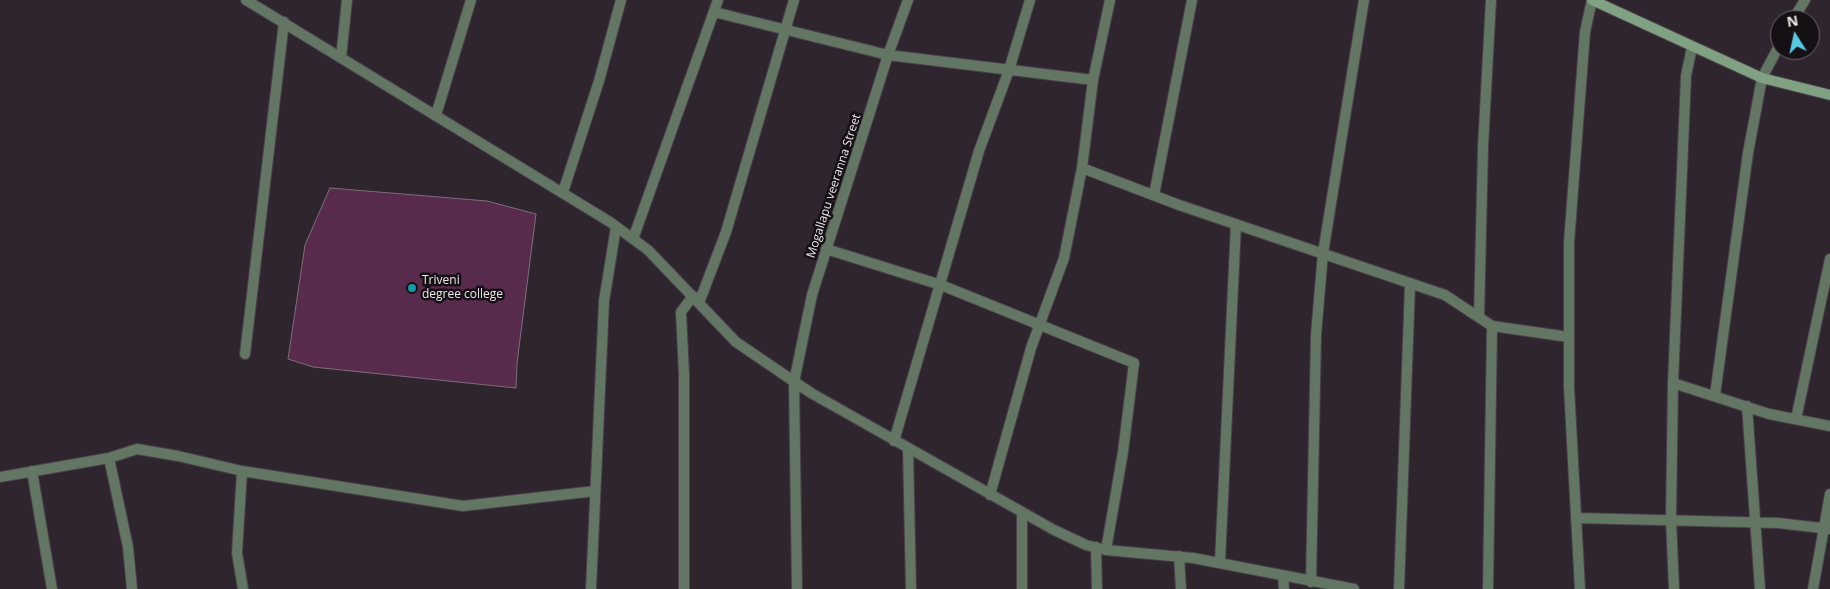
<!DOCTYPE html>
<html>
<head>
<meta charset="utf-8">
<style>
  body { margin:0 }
  #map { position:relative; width:1830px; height:589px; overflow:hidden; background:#2f252f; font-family:"Open Sans",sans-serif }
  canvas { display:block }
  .north { position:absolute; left:1770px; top:10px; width:50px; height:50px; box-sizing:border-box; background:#141014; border:1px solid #6a666a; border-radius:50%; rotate:350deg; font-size:14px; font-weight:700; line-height:20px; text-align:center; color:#ece6ec }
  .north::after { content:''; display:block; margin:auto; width:18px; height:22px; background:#58c9e3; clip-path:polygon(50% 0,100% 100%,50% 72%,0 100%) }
</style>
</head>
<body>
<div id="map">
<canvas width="1830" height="589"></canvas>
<div class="north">N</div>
</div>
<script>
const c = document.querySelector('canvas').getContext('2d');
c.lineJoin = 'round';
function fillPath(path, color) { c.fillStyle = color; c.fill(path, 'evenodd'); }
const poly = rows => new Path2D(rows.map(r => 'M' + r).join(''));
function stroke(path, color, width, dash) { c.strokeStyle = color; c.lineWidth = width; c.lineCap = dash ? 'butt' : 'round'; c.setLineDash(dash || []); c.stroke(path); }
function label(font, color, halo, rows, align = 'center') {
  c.font = font + ' "Open Sans",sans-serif'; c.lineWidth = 5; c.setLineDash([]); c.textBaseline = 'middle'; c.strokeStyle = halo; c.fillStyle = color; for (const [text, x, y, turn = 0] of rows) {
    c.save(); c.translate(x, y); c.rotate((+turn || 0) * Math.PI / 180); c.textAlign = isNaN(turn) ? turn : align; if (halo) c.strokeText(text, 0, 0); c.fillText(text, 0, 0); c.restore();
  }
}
const building = poly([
  [330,188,487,201,536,214,517,363,516,388,313,367,288,359,305,245,330,188]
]);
fillPath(building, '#582b4d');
stroke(building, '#7d6f78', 1);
const minor = poly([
  [246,0,610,222,648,250,736,342,811,393,1054,530,1086,545,1106,550,1193,558,1354,589],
  [714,12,888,55,1093,80],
  [1793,20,1805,0],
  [341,58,347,0],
  [436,115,471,0],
  [1082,168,1179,205,1445,295,1492,326,1569,337],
  [563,192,599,81,621,0],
  [1154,195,1192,0],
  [633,239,718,0],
  [826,249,941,285,1134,363,1123,452,1106,550],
  [699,303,726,232,794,0],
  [1479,317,1483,147,1491,0],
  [245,354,284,22],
  [1673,383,1769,414,1830,426],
  [1715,395,1748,153,1762,78,1780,44],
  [1747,406,1760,589],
  [1796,419,1830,259],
  [894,441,979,151,1009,70,1030,0],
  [908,449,911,589],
  [109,458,137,449,178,456,242,471,463,506,595,491],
  [32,471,52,589],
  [242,471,237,553,243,589],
  [0,477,109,458,128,547,132,589],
  [990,495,1031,348,1064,258,1082,168,1093,80,1110,0],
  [1022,513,1022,589],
  [1577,518,1778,523,1830,529],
  [1096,547,1097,589],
  [1179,556,1181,589],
  [1220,562,1236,224],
  [1283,576,1284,589],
  [1311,582,1316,335,1323,253,1364,0],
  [591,589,604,301,616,227],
  [684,589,684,374,681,312,693,296],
  [797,589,794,382,812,295,888,55,908,0],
  [1399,589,1410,285],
  [1488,589,1492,326],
  [1580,589,1569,387,1569,243,1585,32,1592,0],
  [1674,589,1671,519,1673,383,1686,76,1692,47],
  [1813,589,1830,494]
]);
const secondary = poly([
  [1592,0,1762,78,1830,95]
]);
stroke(minor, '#494049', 12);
stroke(secondary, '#494049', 12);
stroke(minor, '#627663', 10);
stroke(secondary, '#81a183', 10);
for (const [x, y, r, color] of [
  [412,288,5,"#0f9aa8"]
]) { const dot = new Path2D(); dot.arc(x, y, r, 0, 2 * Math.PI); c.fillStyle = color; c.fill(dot); stroke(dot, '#141014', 2); }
label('12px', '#ece6ec', '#141014', [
  ["Mogallapu veeranna Street",834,186,-72]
]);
label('12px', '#ece6ec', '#141014', [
  ["Triveni",422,281],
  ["degree college",422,295]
], 'left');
</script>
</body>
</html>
